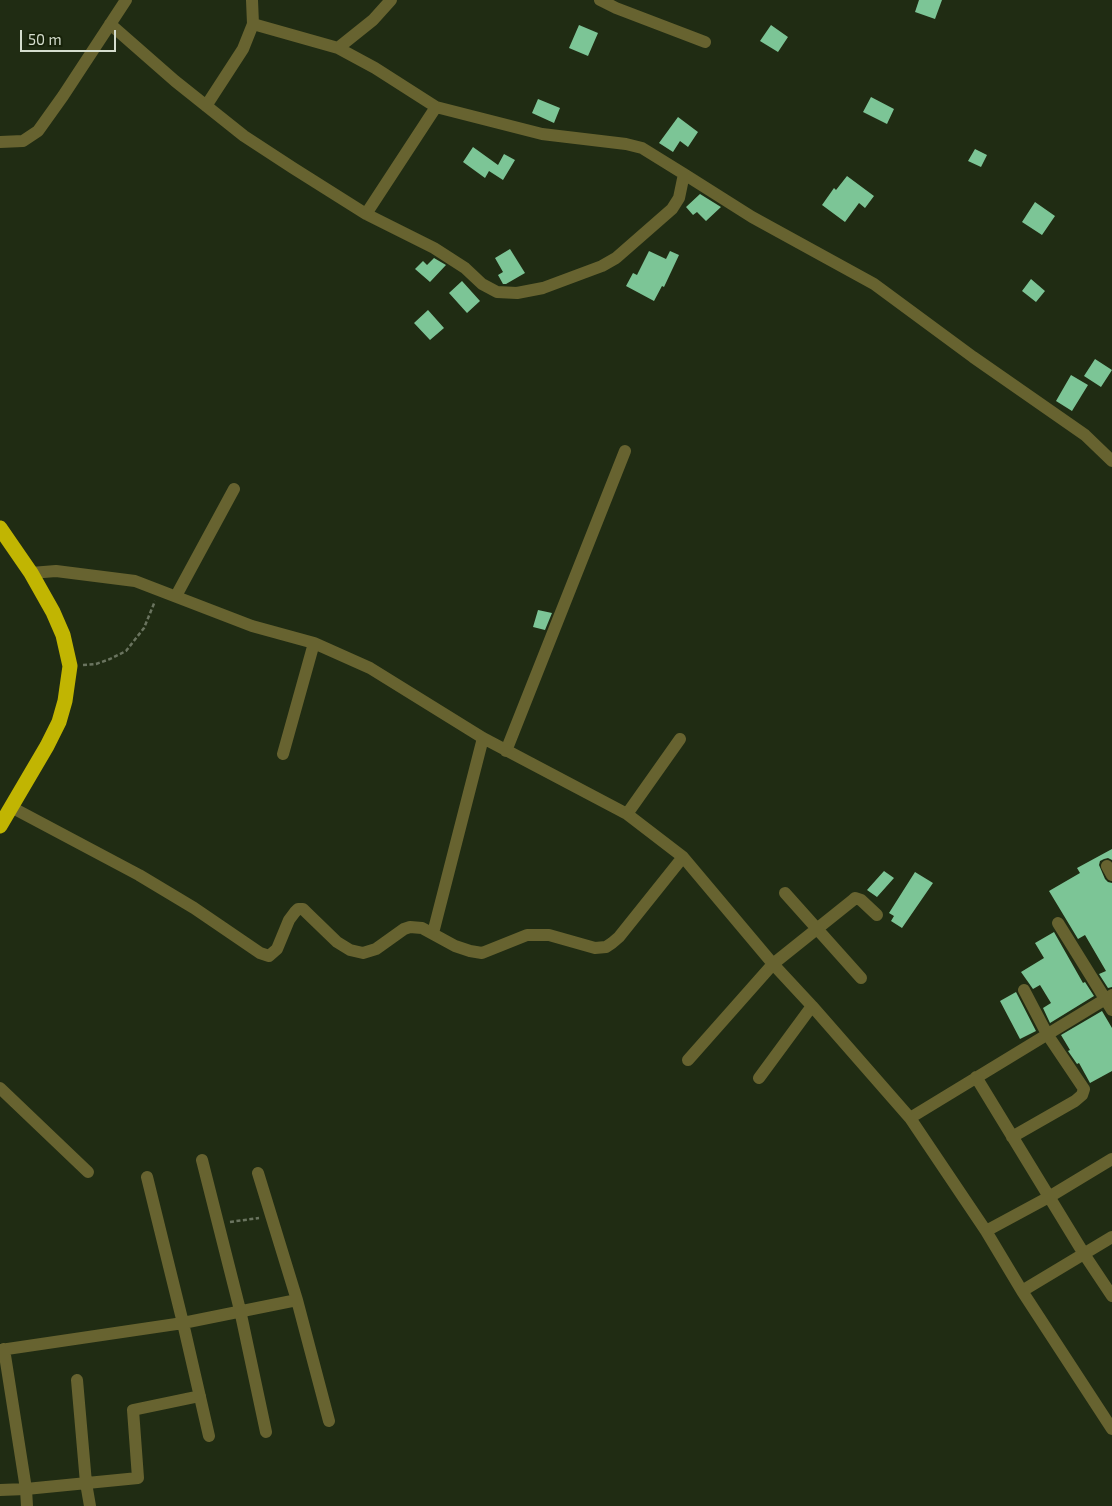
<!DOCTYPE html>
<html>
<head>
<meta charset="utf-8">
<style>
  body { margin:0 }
  #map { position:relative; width:1112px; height:1506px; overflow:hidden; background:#202c13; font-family:"Exo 2",sans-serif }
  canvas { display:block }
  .scale { position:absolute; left:20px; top:30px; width:96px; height:22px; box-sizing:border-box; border:2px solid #d5ddce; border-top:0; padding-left:6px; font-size:15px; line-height:18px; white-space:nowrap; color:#d5ddce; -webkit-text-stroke:4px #172209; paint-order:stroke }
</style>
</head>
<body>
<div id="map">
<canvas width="1112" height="1506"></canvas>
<div class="scale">50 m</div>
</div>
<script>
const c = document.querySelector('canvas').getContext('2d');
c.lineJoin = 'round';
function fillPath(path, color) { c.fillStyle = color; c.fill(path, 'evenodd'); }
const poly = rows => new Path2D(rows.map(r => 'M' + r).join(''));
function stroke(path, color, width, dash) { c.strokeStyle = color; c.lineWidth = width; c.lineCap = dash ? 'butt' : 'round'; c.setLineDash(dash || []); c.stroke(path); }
fillPath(poly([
  [919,0,942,0,935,19,915,12],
  [579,25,598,33,588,56,569,48],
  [771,25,788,37,778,52,760,41],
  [871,97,894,109,887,124,863,112],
  [538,99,560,108,554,123,532,113],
  [678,117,698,132,688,147,680,141,673,152,659,143],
  [473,147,498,165,504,154,515,160,503,180,489,171,485,178,463,162],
  [975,149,987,155,981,167,968,161],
  [847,176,874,196,865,208,859,203,845,222,822,205,834,188,836,190],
  [700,194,721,207,706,221,697,212,693,215,686,207],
  [1035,202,1055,216,1042,235,1022,222],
  [510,249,525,273,506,284,503,284,498,275,503,272,495,258],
  [649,251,666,259,670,251,679,255,664,287,662,286,654,301,626,286,633,273,637,275],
  [434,258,446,265,430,282,415,269,423,261,427,265],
  [1031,279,1045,291,1036,302,1022,291],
  [462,281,480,301,467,313,449,293],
  [428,310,444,328,430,340,414,323],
  [1095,359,1112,370,1101,387,1084,376],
  [1071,375,1088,385,1072,411,1056,401],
  [538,610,552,613,545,630,533,627],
  [1112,849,1112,860,1108,858,1104,859,1100,861,1099,865,1105,879,1108,882,1112,883,1112,987,1108,988,1099,974,1106,971,1085,935,1078,939,1049,891,1080,873,1077,868],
  [884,871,894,878,877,897,867,890],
  [915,872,933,883,902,928,891,921,894,916,889,913],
  [1054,932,1083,983,1085,982,1094,996,1050,1023,1043,1008,1051,1003,1040,985,1033,989,1021,972,1044,958,1035,943],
  [1016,992,1036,1031,1020,1039,1000,1001],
  [1102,1011,1112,1028,1112,1071,1090,1083,1079,1063,1077,1064,1068,1051,1070,1050,1061,1035]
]), '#7cc596');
stroke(poly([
  [83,665,96,664,110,659,126,651,144,628,155,601],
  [230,1222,259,1218]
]), '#6a745f', 2.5, [4, 2.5]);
stroke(poly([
  [252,0,253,24,338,48,375,68,436,107,542,134,626,144,642,148,684,174,752,217,874,284,973,357,1085,435,1112,461],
  [600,0,616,8,705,42],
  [110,24,175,81,244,136,293,168,366,214,434,248,465,268,482,284,497,292,517,293,543,288,602,266,616,258,672,209,679,198,684,174],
  [338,48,373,20,391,0],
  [206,106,243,49,253,24],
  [0,142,23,141,38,131,63,96,126,0],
  [366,214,436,107],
  [31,573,56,571,135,581,252,626,314,643,370,668,483,738,627,814,683,857,773,964,812,1006,910,1118,986,1231,1022,1291,1112,1429],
  [176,596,234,489],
  [506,751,625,451],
  [283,754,314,643],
  [11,807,139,875,194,908,260,953,269,956,277,949,289,920,295,912,298,909,303,909,307,913,337,942,350,950,363,953,376,949,404,929,410,927,422,928,455,946,470,951,482,953,527,935,549,935,595,948,606,947,612,943,619,937,683,857],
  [627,814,680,739],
  [1107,866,1112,875],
  [785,893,861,978],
  [1058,923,1112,1010],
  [433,933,483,738],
  [688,1060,773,964,853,900,855,898,861,900,877,915],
  [976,1077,1084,1254,1112,1296],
  [759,1078,812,1006],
  [0,1088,88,1172],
  [910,1118,1112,995],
  [1012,1137,1075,1101,1082,1095,1084,1089,1047,1034,1024,990],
  [202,1160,240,1310,266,1432],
  [258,1173,297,1300,329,1421],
  [147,1177,183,1323,209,1436],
  [986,1231,1049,1197,1112,1159],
  [1022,1291,1112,1237],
  [4,1349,26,1489,27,1506],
  [0,1350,183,1323,297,1300],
  [77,1380,86,1483,90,1506],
  [0,1490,26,1489,138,1478,133,1410,200,1396]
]), '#676330', 12);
stroke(poly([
  [0,528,31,573,53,612,63,635,70,666,65,701,59,722,47,746,0,826]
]), '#c1b502', 15);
</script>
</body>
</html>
